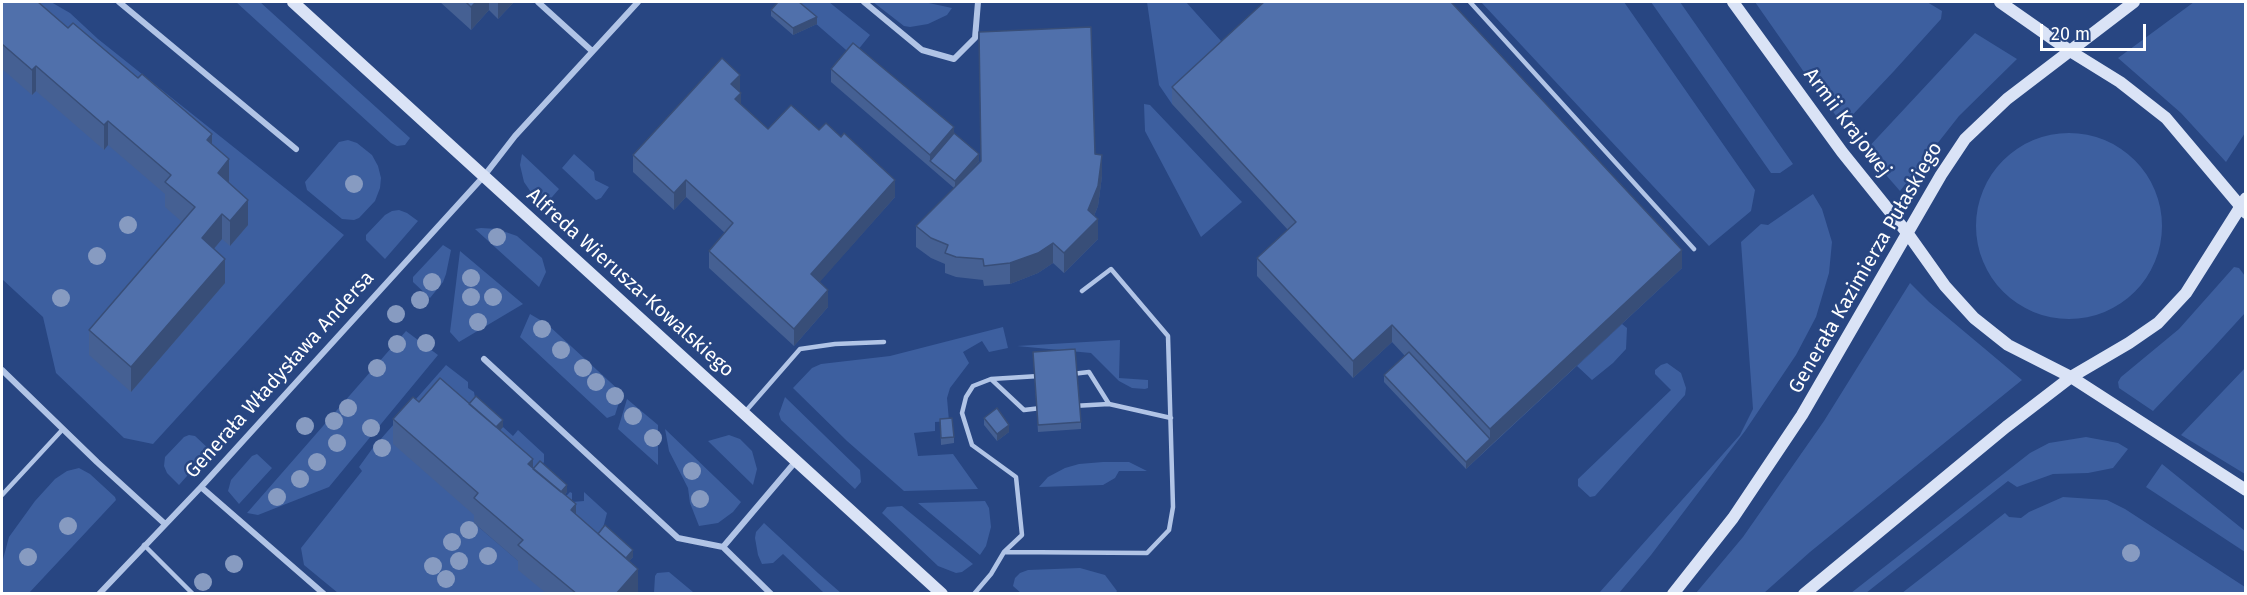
<!DOCTYPE html>
<html>
<head>
<meta charset="utf-8">
<style>
  body { margin:0 }
  #map { position:relative; width:2247px; height:595px; overflow:hidden; background:#284682; font-family:"Fira Sans",sans-serif }
  canvas { display:block }
  .frame { position:absolute; inset:0; border:3px solid #fff; pointer-events:none }
  .scale { position:absolute; left:2040px; top:24px; width:106px; height:27px; box-sizing:border-box; border:3px solid #fff; border-top:0; padding-left:8px; font-size:18px; line-height:21px; white-space:nowrap; color:#fff; -webkit-text-stroke:4px #284682; paint-order:stroke }
</style>
</head>
<body>
<div id="map">
<canvas width="2247" height="595"></canvas>
<div class="frame"></div>
<div class="scale">20 m</div>
</div>
<script>
const c = document.querySelector('canvas').getContext('2d');
c.lineJoin = 'round';
function fillPath(path, color) { c.fillStyle = color; c.fill(path, 'evenodd'); }
const poly = rows => new Path2D(rows.map(r => 'M' + r).join(''));
function stroke(path, color, width, dash) { c.strokeStyle = color; c.lineWidth = width; c.lineCap = dash ? 'butt' : 'round'; c.setLineDash(dash || []); c.stroke(path); }
function label(font, color, halo, rows, align = 'center') {
  c.font = font + ' "Fira Sans",sans-serif'; c.lineWidth = 5; c.setLineDash([]); c.textBaseline = 'middle'; c.strokeStyle = halo; c.fillStyle = color; for (const [text, x, y, turn = 0] of rows) {
    c.save(); c.translate(x, y); c.rotate((+turn || 0) * Math.PI / 180); c.textAlign = isNaN(turn) ? turn : align; if (halo) c.strokeText(text, 0, 0); c.fillText(text, 0, 0); c.restore();
  }
}
fillPath(poly([
  [2,2,51,2,70,13,98,39,344,235,153,444,124,438,56,373,43,317,2,279],
  [236,2,260,2,410,138,405,145,397,146,391,143],
  [791,2,829,2,870,35,853,56],
  [873,2,924,2,952,8,947,15,928,24,910,27,904,26],
  [1147,2,1186,2,1230,51,1172,104,1159,85],
  [1481,2,1624,2,1755,190,1751,211,1709,246],
  [1651,2,1680,2,1793,164,1780,173,1771,173],
  [1755,2,1927,2,1942,11,1941,19,1894,71,1843,125,1813,85],
  [2194,2,2245,2,2245,133,2226,162,2181,113,2118,58],
  [1975,33,2017,59,1959,116,1900,191,1865,151],
  [1144,104,1150,105,1242,202,1201,237,1145,131],
  '1976 226a93 93 0 1 1 186 0a93 93 0 1 1-186 0Z',
  [348,140,357,143,372,155,378,166,381,178,380,188,375,201,359,218,354,220,342,219,307,190,305,182,339,142],
  [522,154,559,189,546,204,537,201,524,182,520,165],
  [574,154,594,172,595,180,609,187,601,198,596,200,562,168],
  [1813,194,1822,209,1832,242,1829,273,1816,317,1796,355,1745,431,1651,555,1619,593,1599,593,1740,435,1753,409,1741,242,1761,224,1768,225],
  [399,210,407,213,418,221,385,259,366,240,366,235,385,215,392,211],
  [481,228,497,229,517,236,542,258,546,272,539,287,475,229],
  [443,245,451,250,446,274,443,282,430,298,413,282,413,277],
  [460,251,523,304,459,342,450,332],
  [2234,267,2239,268,2245,276,2245,313,2213,348,2153,411,2119,388,2118,382,2121,377,2179,329],
  [1910,283,1929,302,2022,380,1810,552,1764,593,1696,593,1743,537,1824,421],
  [530,314,547,324,622,393,615,415,607,418,520,337],
  [1622,324,1627,328,1626,349,1613,363,1592,380,1577,366],
  [1003,327,1008,348,989,352,982,341,963,352,969,363,950,388,947,398,949,421,935,422,935,431,914,433,918,456,953,454,978,489,904,491,847,441,793,388,812,368,821,364,890,356],
  [406,331,438,355,329,487,258,515,247,513],
  [1120,340,1119,378,1148,380,1148,388,1145,389,1132,388,1119,381,1091,353,1017,346],
  [1667,363,1681,373,1686,388,1685,395,1595,496,1590,497,1578,486,1578,479,1671,390,1655,374,1655,370,1661,365],
  [446,365,468,382,468,388,474,392,476,403,478,518,474,523,523,565,547,593,338,593,304,565,301,548,362,471,359,467,372,449],
  [2245,368,2245,474,2181,435],
  [785,397,860,470,861,482,855,489,781,420,779,414],
  [627,399,658,425,658,465,618,429],
  [503,427,513,436,518,430,544,454,544,462,529,481,488,443],
  [665,429,741,502,733,512,718,523,699,526,690,503,688,488,669,451],
  [189,435,195,436,210,450,179,485,167,473,164,466,165,457,184,437],
  [729,435,740,439,752,451,757,469,753,485,708,441],
  [2086,437,2118,443,2128,449,2113,468,2088,473,2053,474,2017,487,2008,481,1866,593,1851,593,2030,453,2049,443],
  [257,454,272,468,239,504,228,491,231,480,252,456],
  [1103,462,1129,462,1147,471,1119,471,1115,478,1103,485,1039,487,1048,477,1065,468,1079,464],
  [2162,464,2245,531,2245,552,2146,487],
  [79,468,90,474,115,497,116,500,29,593,2,593,2,563,9,537,35,501,55,479,67,471],
  [570,492,572,493,572,502,584,501,584,492,607,513,602,532,587,549,553,510],
  [2063,497,2107,500,2125,509,2245,587,2245,593,1902,593,2005,513,2009,517,2021,518,2029,512],
  [985,501,989,508,991,527,986,546,980,555,918,503],
  [902,506,973,564,962,572,956,573,938,566,882,513,887,507],
  [764,523,818,573,841,593,824,593,783,554,773,563,762,564,758,555,755,538,756,532],
  [1080,568,1105,575,1117,591,1115,594,1022,594,1013,586,1015,578,1020,573,1028,570],
  [669,572,693,592,693,593,654,593,655,576,657,573]
]), '#3d5f9f');
stroke(poly([
  [1470,2,1694,249],
  [1072,374,1089,372,1109,404],
  [991,379,1039,376],
  [1073,406,1109,404,1171,418],
  [745,412,800,349,835,344,884,342],
  [2,495,63,429],
  [144,545,193,594],
  [1004,552,1022,535,1016,477,972,445,962,413,966,397,973,386,991,379,1024,410,1041,408],
  [974,594,991,574,1004,552,1147,553,1169,530,1173,507,1168,336,1111,269,1082,291]
]), '#b1c4e6', 4.5);
stroke(poly([
  [119,2,296,149],
  [538,2,592,51],
  [864,2,922,50,954,59,975,38,978,2],
  [484,359,678,538,723,547],
  [2,370,97,462,165,524],
  [201,487,324,594],
  [99,594,201,487,484,176,515,136,638,2],
  [771,594,723,547,796,461]
]), '#b1c4e6', 6);
stroke(poly([
  [293,2,942,594],
  [1733,2,1842,152,1908,234,1945,286,1974,318,2008,345,2071,377,2246,490],
  [2000,2,2070,51,2120,82,2166,118,2246,213],
  [1673,594,1733,518,1802,415,1941,175,1965,139,2007,99,2134,2],
  [1804,594,2006,427,2071,377,2129,343,2158,323,2186,293,2246,198]
]), '#dae3f6', 12);
c.fillStyle = '#879bc1';
for (const [x, y] of [
  [354,184],
  [128,225],
  [497,237],
  [97,256],
  [471,278],
  [432,282],
  [471,297],
  [493,297],
  [61,298],
  [420,300],
  [396,314],
  [478,322],
  [542,329],
  [426,343],
  [397,344],
  [561,350],
  [377,368],
  [583,368],
  [596,382],
  [615,396],
  [348,408],
  [633,416],
  [334,421],
  [305,426],
  [371,428],
  [653,438],
  [337,443],
  [382,448],
  [317,462],
  [692,471],
  [300,479],
  [277,497],
  [700,499],
  [68,526],
  [469,530],
  [452,542],
  [2131,553],
  [488,556],
  [28,557],
  [459,561],
  [234,564],
  [433,566],
  [446,579],
  [203,582]
]) { c.beginPath(); c.arc(x, y, 9, 0, 2 * Math.PI); c.fill(); }
fillPath(poly([
  [2,2,68,28,212,145,248,225,230,246,222,239,214,249,225,283,131,392,89,355,89,330,182,222,165,207,165,194,108,145,104,150,36,91,32,95,2,69],
  [440,2,514,2,498,19,489,10,471,30],
  [771,10,817,24,793,35,771,16],
  [831,69,954,133,979,161,962,180,1095,154,1102,176,1098,206,1094,216,1098,239,1064,273,1053,263,1038,273,1010,284,984,286,983,280,956,277,945,273,945,264,931,258,916,247,916,226,954,188,831,82],
  [1172,87,1682,268,1466,469,1384,382,1384,375,1405,356,1392,342,1353,378,1257,276,1257,258,1288,230,1172,104],
  [740,92,741,104,768,129,819,130,895,197,819,282,828,307,794,346,709,268,709,251,725,233,686,197,674,210,633,172,633,155],
  [1033,352,1081,422,1081,429,1038,432],
  [419,402,469,404,503,427,500,430,533,468,567,492,564,495,576,514,598,534,633,557,629,561,638,594,547,594,518,570,518,561,474,523,474,515,393,444,393,419],
  [984,418,1009,432,997,441,984,425],
  [940,419,954,437,954,443,941,445]
]), '#456093');
fillPath(poly([
  [476,2,489,2,489,10,471,30,471,7],
  [498,2,514,2,498,19],
  [817,17,817,24,793,35,793,28],
  [36,66,36,91,32,95,32,70],
  [740,75,740,93,731,84],
  [741,93,741,110,735,99],
  [108,121,108,145,104,150,104,125],
  [954,127,954,140,930,161,930,155],
  [212,134,212,159,207,140],
  [979,154,979,161,955,188,955,181],
  [1102,155,1102,176,1098,206,1089,228,1098,219,1098,239,1064,273,1064,253,1088,210],
  [229,159,229,184,218,173],
  [686,180,686,197,674,210,674,193],
  [895,180,895,197,811,292,811,274],
  [248,200,248,225,230,246,230,221],
  [222,214,222,239,202,263,202,238],
  [1053,243,1053,263,1038,273,1010,284,1010,263],
  [1682,250,1682,268,1490,446,1490,429],
  [225,259,225,283,131,392,131,367],
  [828,290,828,307,794,346,794,329],
  [1392,325,1392,342,1353,378,1353,361],
  [503,420,503,427,488,443,488,436],
  [1009,425,1009,432,997,441,997,434],
  [1490,439,1490,446,1466,469,1466,462],
  [533,459,533,484,528,464],
  [567,485,567,492,551,509,551,502],
  [576,504,576,529,571,510],
  [633,550,633,557,617,575,617,568],
  [638,569,638,594,616,594]
]), '#384e78');
const building = poly([
  [2,2,38,2,68,28,73,23,138,78,142,74,212,134,207,140,229,159,218,173,248,200,230,221,222,214,202,238,225,259,131,367,89,330,195,207,165,182,171,175,108,121,104,125,36,66,32,70,2,44,2,2],
  [466,2,476,2,471,7,466,2],
  [778,2,799,2,817,17,793,28,771,10,778,2],
  [1264,2,1451,2,1682,250,1490,429,1392,325,1353,361,1257,258,1296,222,1172,87,1264,2],
  [1091,27,1095,154,1102,155,1098,186,1088,210,1098,219,1064,253,1053,243,1038,253,1010,263,984,266,983,259,956,257,945,253,948,245,931,238,916,226,981,161,979,32,1091,27],
  [853,43,954,127,930,155,831,69,853,43],
  [722,58,740,75,731,84,741,93,735,99,768,129,791,105,819,130,826,123,841,137,844,133,895,180,811,274,828,290,794,329,709,251,733,223,686,180,674,193,633,155,722,58],
  [954,133,979,154,955,181,930,161,954,133],
  [1075,349,1081,422,1038,425,1033,352,1075,349],
  [1409,352,1490,439,1466,462,1384,375,1409,352],
  [440,378,533,459,528,464,576,504,571,510,638,569,616,594,577,594,518,545,523,540,474,498,478,493,393,419,413,397,419,402,440,378],
  [476,396,503,420,496,427,469,404,476,396],
  [997,408,1009,425,997,434,984,418,997,408],
  [952,418,954,437,941,438,940,419,952,418],
  [540,461,567,485,561,492,533,469,540,461],
  [605,525,633,550,626,558,598,534,605,525]
]);
fillPath(building, '#5070ab');
stroke(building, '#384e78', 1.5);
label('20px', '#fff', '#284682', [
  ["Armii Krajowej",1847,123,53],
  ["Generała Kazimierza Pułaskiego",1866,268,-60],
  ["Alfreda Wierusza-Kowalskiego",630,283,42],
  ["Generała Władysława Andersa",280,375,-48]
]);
</script>
</body>
</html>
